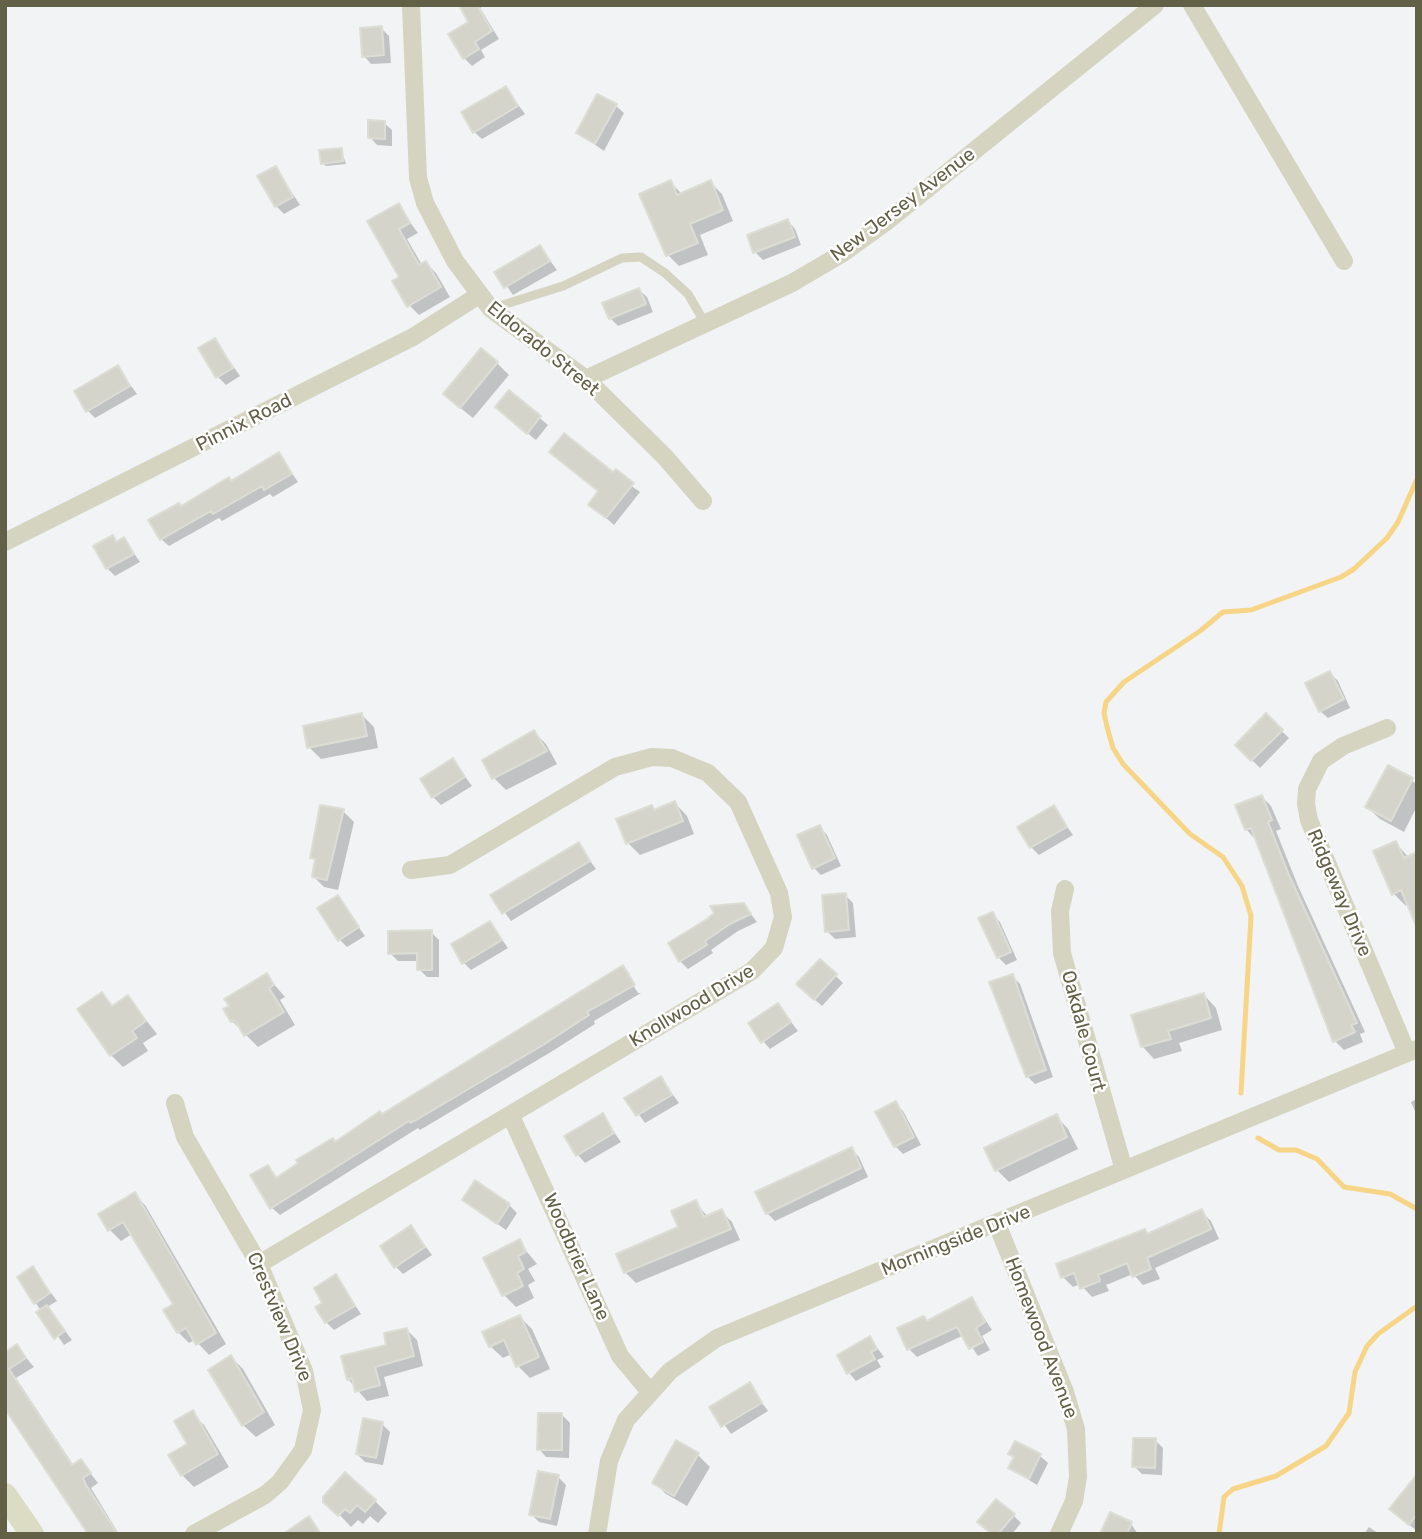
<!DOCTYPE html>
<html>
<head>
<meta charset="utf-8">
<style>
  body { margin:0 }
  #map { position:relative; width:1422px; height:1539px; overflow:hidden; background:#f2f3f4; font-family:Rubik,sans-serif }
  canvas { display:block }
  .frame { position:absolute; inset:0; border:7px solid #626147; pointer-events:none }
</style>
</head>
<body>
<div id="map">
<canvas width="1422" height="1539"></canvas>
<div class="frame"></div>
</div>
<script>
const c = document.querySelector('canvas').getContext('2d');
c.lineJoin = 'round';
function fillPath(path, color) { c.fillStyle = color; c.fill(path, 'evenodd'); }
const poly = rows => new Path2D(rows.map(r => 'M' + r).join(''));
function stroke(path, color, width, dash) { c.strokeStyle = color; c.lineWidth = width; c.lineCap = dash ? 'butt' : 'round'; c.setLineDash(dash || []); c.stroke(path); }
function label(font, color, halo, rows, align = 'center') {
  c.font = font + ' Rubik,sans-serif'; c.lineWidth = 5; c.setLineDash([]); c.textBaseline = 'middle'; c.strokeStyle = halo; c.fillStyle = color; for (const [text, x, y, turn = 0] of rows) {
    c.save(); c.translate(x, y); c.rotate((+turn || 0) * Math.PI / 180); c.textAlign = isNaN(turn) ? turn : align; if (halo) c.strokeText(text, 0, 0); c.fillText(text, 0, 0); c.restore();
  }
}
fillPath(poly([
  [461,5,485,5,480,8,499,39,481,50,485,57,472,66,464,58,471,22],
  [381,28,389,36,391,63,371,64,364,56],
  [506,88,525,114,482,139,474,132],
  [616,106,624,113,604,151,578,133],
  [384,123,392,130,392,146,377,145,370,137],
  [341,149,346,164,326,166,322,163],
  [276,168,300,205,284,214,276,206],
  [670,182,682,194,710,182,722,194,733,221,700,235,708,255,679,266,668,255,642,194],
  [398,206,418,233,407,239,422,265,426,263,436,273,450,297,419,315,409,305,401,277,369,222],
  [788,221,795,229,801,245,763,260,755,252],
  [540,247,557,270,513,295,497,272],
  [639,290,647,297,653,312,618,326,610,318],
  [215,340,240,376,226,385,218,377],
  [497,363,509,375,473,418,458,406],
  [118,368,137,394,95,418,87,410],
  [509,392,548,425,536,440,505,415],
  [551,452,614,474,640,492,614,525,590,504,600,492],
  [279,454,298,482,273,497,270,494,222,521,219,518,169,546,161,539,181,507],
  [113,537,118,543,124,539,140,562,115,576,107,568],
  [1330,673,1338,681,1350,708,1328,718,1320,711],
  [362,715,374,727,378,748,321,759,309,747],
  [1266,716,1289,738,1260,768,1237,745],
  [534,732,546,744,557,764,506,790,494,778],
  [453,760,472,786,441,805,433,797],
  [1388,767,1417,784,1417,806,1404,832,1380,819,1367,807],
  [1262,797,1271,806,1281,829,1276,831,1298,886,1365,1032,1360,1034,1363,1042,1344,1050,1335,1041,1255,839,1246,829],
  [675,803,687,816,694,834,640,855,628,843,651,807,656,811],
  [1054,808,1073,835,1039,855,1031,847],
  [343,811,354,822,338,890,324,887,313,876,316,862,312,857],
  [820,827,827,835,841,866,821,875,814,868],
  [1396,843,1409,858,1406,906,1394,894],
  [578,844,596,869,511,921,492,895],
  [845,895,853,903,856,937,835,939,827,931],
  [337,897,365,936,347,947,340,940],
  [743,904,757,922,738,931,711,950,713,953,688,969,680,961],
  [992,914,1000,922,1017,960,1006,965,998,957],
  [490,923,508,948,471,970,463,962],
  [431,932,439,940,439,977,427,977,419,969,419,961,398,961,390,953],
  [820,961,843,983,822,1006,806,992],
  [623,967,630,974,626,974,638,993,641,993,594,1021,595,1024,551,1052,420,1130,418,1128,280,1215,272,1208,268,1167,278,1178],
  [267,976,285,997,280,1000,295,1025,258,1047,232,1021],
  [1012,976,1020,984,1053,1077,1035,1084,1027,1076],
  [102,994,114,1007,128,997,157,1034,143,1043,148,1051,123,1067,111,1055],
  [1204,995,1216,1008,1222,1030,1179,1043,1182,1051,1154,1059,1142,1046],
  [778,1005,798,1031,770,1049,763,1041],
  [661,1078,679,1103,645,1123,627,1098],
  [1417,1099,1417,1116,1411,1102],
  [895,1103,903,1111,921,1145,903,1154,895,1146,878,1113],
  [602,1115,621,1142,585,1163,578,1155],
  [1056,1116,1068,1129,1078,1149,1009,1182,997,1170],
  [851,1149,859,1157,868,1177,775,1221,767,1213],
  [134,1194,145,1205,226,1344,209,1355,195,1340,189,1343,178,1332,165,1311,176,1304,132,1234,121,1241,110,1230],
  [464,1200,509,1205,517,1213,506,1230],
  [695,1202,708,1217,721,1211,732,1222,740,1240,636,1283,625,1272,680,1228],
  [1201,1211,1211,1221,1219,1239,1155,1268,1160,1279,1143,1285,1133,1274,1106,1285,1109,1291,1092,1297,1080,1284,1073,1287,1063,1277,1145,1231,1149,1235],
  [411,1227,432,1255,403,1274,395,1266],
  [519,1242,537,1264,528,1269,535,1281,528,1285,534,1298,516,1307,504,1295],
  [33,1268,57,1301,47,1307,72,1340,64,1345,35,1302],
  [336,1277,361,1314,334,1330,326,1322,325,1303],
  [972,1299,992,1330,982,1336,990,1350,978,1356,964,1335,917,1357,909,1349,899,1329,924,1318,928,1322],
  [520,1317,532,1329,550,1369,530,1378,518,1366,512,1354,503,1358,490,1346],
  [407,1330,417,1340,423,1366,384,1377,389,1396,367,1401,348,1379],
  [870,1338,884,1357,877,1360,881,1367,856,1381,849,1373],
  [17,1347,34,1367,16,1378,74,1466,81,1461,98,1483,91,1488,119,1534,90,1534,5,1404,5,1354],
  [231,1357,243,1369,275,1425,256,1437,243,1425],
  [749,1385,768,1411,731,1434,712,1407],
  [192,1413,204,1425,229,1467,194,1487,182,1475],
  [562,1415,570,1423,569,1458,546,1457,539,1449],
  [382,1424,390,1432,383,1465,365,1462,357,1454],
  [1155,1440,1163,1448,1162,1475,1142,1474,1134,1466],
  [1015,1443,1040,1456,1048,1463,1037,1485,1010,1468,1015,1459,1010,1454],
  [698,1455,710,1467,687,1506,666,1494,654,1482],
  [558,1477,566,1485,557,1526,539,1522,531,1514],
  [1417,1490,1417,1531,1399,1517],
  [324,1498,375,1501,387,1513,378,1523,370,1516,363,1524,358,1520,351,1527],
  [1013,1515,1021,1523,1012,1534,993,1534],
  [1131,1524,1138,1534,1102,1534],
  [1369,1527,1379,1534,1364,1534]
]), '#0003');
stroke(poly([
  [1241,1093,1251,916,1242,886,1223,857,1190,834,1123,764,1113,748,1107,727,1104,713,1106,702,1124,682,1200,631,1223,612,1251,610,1341,577,1354,569,1387,538,1398,522,1417,479],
  [1258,1138,1279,1150,1296,1150,1317,1159,1344,1187,1390,1194,1417,1209],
  [1219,1534,1224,1497,1233,1489,1276,1476,1326,1446,1349,1413,1355,1372,1367,1346,1378,1334,1417,1306]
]), '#f6d586', 5);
const building = poly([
  [459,5,477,5,492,31,475,42,479,49,463,59,448,34,468,22,459,5],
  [382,26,384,55,362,57,360,28,382,26],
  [506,86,518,106,473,133,461,112,506,86],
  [597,94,617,104,595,144,576,133,597,94],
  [368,120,385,121,385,139,368,138,368,120],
  [342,148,343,161,321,164,319,150,342,148],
  [276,166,293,197,275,207,257,176,276,166],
  [671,180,677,195,711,180,723,210,690,224,698,243,666,256,639,194,671,180],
  [399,203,410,223,399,229,419,265,426,261,441,287,407,307,392,281,399,277,367,221,399,203],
  [788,219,795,237,753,253,747,235,788,219],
  [540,245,550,261,504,288,494,272,540,245],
  [639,288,646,304,609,319,602,303,639,288],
  [215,338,233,368,216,378,198,348,215,338],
  [481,348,498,362,460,408,443,394,481,348],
  [118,365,130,386,86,412,74,391,118,365],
  [509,390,541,416,527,434,495,407,509,390],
  [564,433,613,472,616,469,634,483,606,518,588,505,598,491,549,452,564,433],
  [279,452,292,474,264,490,262,486,213,514,211,511,160,540,148,520,179,503,181,506,229,477,231,481,279,452],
  [113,535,116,542,124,537,134,554,106,569,93,546,113,535],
  [1330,671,1344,699,1319,712,1305,683,1330,671],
  [362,713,367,736,307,748,303,726,362,713],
  [1266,713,1283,730,1251,761,1235,745,1266,713],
  [534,730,547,751,492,779,482,760,534,730],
  [453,758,465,777,432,798,420,779,453,758],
  [1388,765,1413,778,1391,821,1365,807,1388,765],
  [1262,795,1272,820,1268,822,1289,875,1357,1023,1351,1025,1355,1032,1333,1042,1251,828,1245,830,1235,805,1262,795],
  [675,801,683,821,626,844,616,819,652,805,654,810,675,801],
  [320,805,344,809,327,880,312,877,315,859,310,858,320,805],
  [1054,805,1067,827,1030,848,1017,827,1054,805],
  [820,825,835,858,812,869,797,835,820,825],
  [1396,841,1404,858,1417,852,1417,928,1401,890,1392,895,1373,851,1396,841],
  [579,842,590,861,502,914,490,895,579,842],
  [846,893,849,930,825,932,822,895,846,893],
  [338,895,359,927,338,941,317,908,338,895],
  [744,903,751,914,730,924,705,941,707,945,679,962,668,943,707,919,714,913,710,906,744,903],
  [993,912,1011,952,997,958,978,918,993,912],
  [490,921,502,940,462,964,451,944,490,921],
  [432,930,432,970,417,970,417,953,388,954,388,931,432,930],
  [820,959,837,974,814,1000,796,984,820,959],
  [623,965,635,985,587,1012,589,1015,543,1045,411,1123,409,1121,270,1209,250,1175,268,1165,276,1178,298,1163,296,1160,333,1138,335,1142,380,1111,382,1114,623,965],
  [267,973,274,985,269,988,284,1012,244,1036,235,1020,231,1022,223,1009,229,1006,224,999,267,973],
  [1013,974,1046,1070,1026,1077,989,982,1013,974],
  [102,992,112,1006,128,995,146,1021,132,1031,137,1038,110,1056,77,1009,102,992],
  [1204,993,1211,1018,1168,1031,1171,1039,1141,1047,1131,1015,1204,993],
  [778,1003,791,1022,761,1043,748,1023,778,1003],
  [661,1076,672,1095,636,1116,624,1098,661,1076],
  [896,1101,914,1137,894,1147,875,1112,896,1101],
  [603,1113,614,1133,576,1156,564,1136,603,1113],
  [1057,1114,1067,1137,995,1171,984,1148,1057,1114],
  [852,1147,861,1168,766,1214,755,1192,852,1147],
  [475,1180,510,1204,497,1224,462,1200,475,1180],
  [135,1192,216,1333,196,1345,186,1328,177,1333,163,1310,173,1304,123,1222,108,1231,98,1214,135,1192],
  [696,1200,704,1217,722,1209,731,1229,624,1273,616,1254,678,1227,671,1211,696,1200],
  [1202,1209,1211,1229,1147,1258,1151,1269,1132,1277,1127,1263,1098,1275,1100,1281,1080,1289,1074,1273,1061,1278,1056,1264,1145,1229,1147,1234,1202,1209],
  [411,1225,425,1247,394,1268,380,1246,411,1225],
  [520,1239,526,1252,518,1256,524,1269,517,1273,523,1286,502,1296,483,1258,520,1239],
  [33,1266,50,1293,34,1304,17,1277,33,1266],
  [336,1274,355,1306,325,1323,315,1307,322,1303,314,1288,336,1274],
  [972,1297,985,1322,976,1328,983,1342,969,1349,957,1327,907,1350,897,1328,924,1316,927,1321,972,1297],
  [47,1305,65,1331,54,1339,36,1312,47,1305],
  [520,1315,539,1357,516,1367,504,1340,489,1347,482,1332,520,1315],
  [407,1328,414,1356,375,1367,380,1385,355,1392,352,1378,347,1380,341,1356,386,1345,384,1333,407,1328],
  [870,1336,877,1349,871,1352,875,1359,847,1374,837,1355,870,1336],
  [17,1344,26,1358,9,1369,72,1465,81,1459,91,1473,83,1478,86,1485,118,1534,88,1534,5,1409,5,1352,17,1344],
  [231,1355,264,1412,242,1426,208,1370,231,1355],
  [750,1382,762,1403,721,1427,709,1407,750,1382],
  [193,1410,218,1454,181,1476,168,1455,187,1444,174,1421,193,1410],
  [538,1413,562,1413,562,1450,537,1450,538,1413],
  [363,1418,383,1422,376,1458,356,1454,363,1418],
  [1133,1438,1156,1438,1155,1468,1132,1467,1133,1438],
  [676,1440,699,1453,674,1496,652,1483,676,1440],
  [1015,1441,1041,1454,1029,1479,1008,1468,1014,1457,1008,1454,1015,1441],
  [538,1471,559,1475,550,1519,529,1515,538,1471],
  [345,1472,376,1500,365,1512,357,1505,350,1513,345,1509,338,1516,323,1502,323,1497,345,1472],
  [1417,1474,1417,1514,1409,1525,1389,1509,1417,1474],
  [996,1499,1015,1514,998,1534,992,1534,977,1522,996,1499],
  [1110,1512,1132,1522,1127,1534,1100,1534,1110,1512],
  [309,1516,321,1534,283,1534,309,1516]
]);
fillPath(building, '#d4d4cb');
stroke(building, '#dcded5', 2);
stroke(poly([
  [493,308,563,286,622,258,641,257,665,273,688,294,705,323]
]), '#d4d4c1', 9);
stroke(poly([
  [411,5,418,178,425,203,455,261,491,309,586,379,665,457,703,501],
  [1192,5,1344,261],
  [586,379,792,283,843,253,886,222,1155,5],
  [5,542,413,337,479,295],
  [1387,728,1343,746,1321,761,1307,789,1306,804,1309,820,1407,1053],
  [1065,889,1060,911,1062,953,1124,1170],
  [175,1103,185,1137,259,1264,304,1371,312,1410,303,1450,280,1482,265,1495,194,1534],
  [511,1116,620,1356,650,1392],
  [997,1224,1065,1392,1076,1429,1078,1477,1074,1501,1059,1534],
  [259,1264,752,971,774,948,783,917,779,893,738,802,708,773,672,758,652,757,615,767,450,865,411,870],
  [597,1534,609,1461,626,1420,670,1371,717,1338,1417,1049]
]), '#d4d4c1', 18);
stroke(poly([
  [5,1495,32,1534]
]), '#dbdcc3', 24);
label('19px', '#626147', '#fff', [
  ["New Jersey Avenue",903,205,-37],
  ["Eldorado Street",543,349,39],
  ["Pinnix Road",244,423,-27],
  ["Ridgeway Drive",1339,893,67],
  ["Knollwood Drive",692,1006,-31],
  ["Oakdale Court",1083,1031,75],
  ["Morningside Drive",956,1241,-22],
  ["Woodbrier Lane",576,1257,66],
  ["Crestview Drive",279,1317,67],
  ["Homewood Avenue",1041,1338,69]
]);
</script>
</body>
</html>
